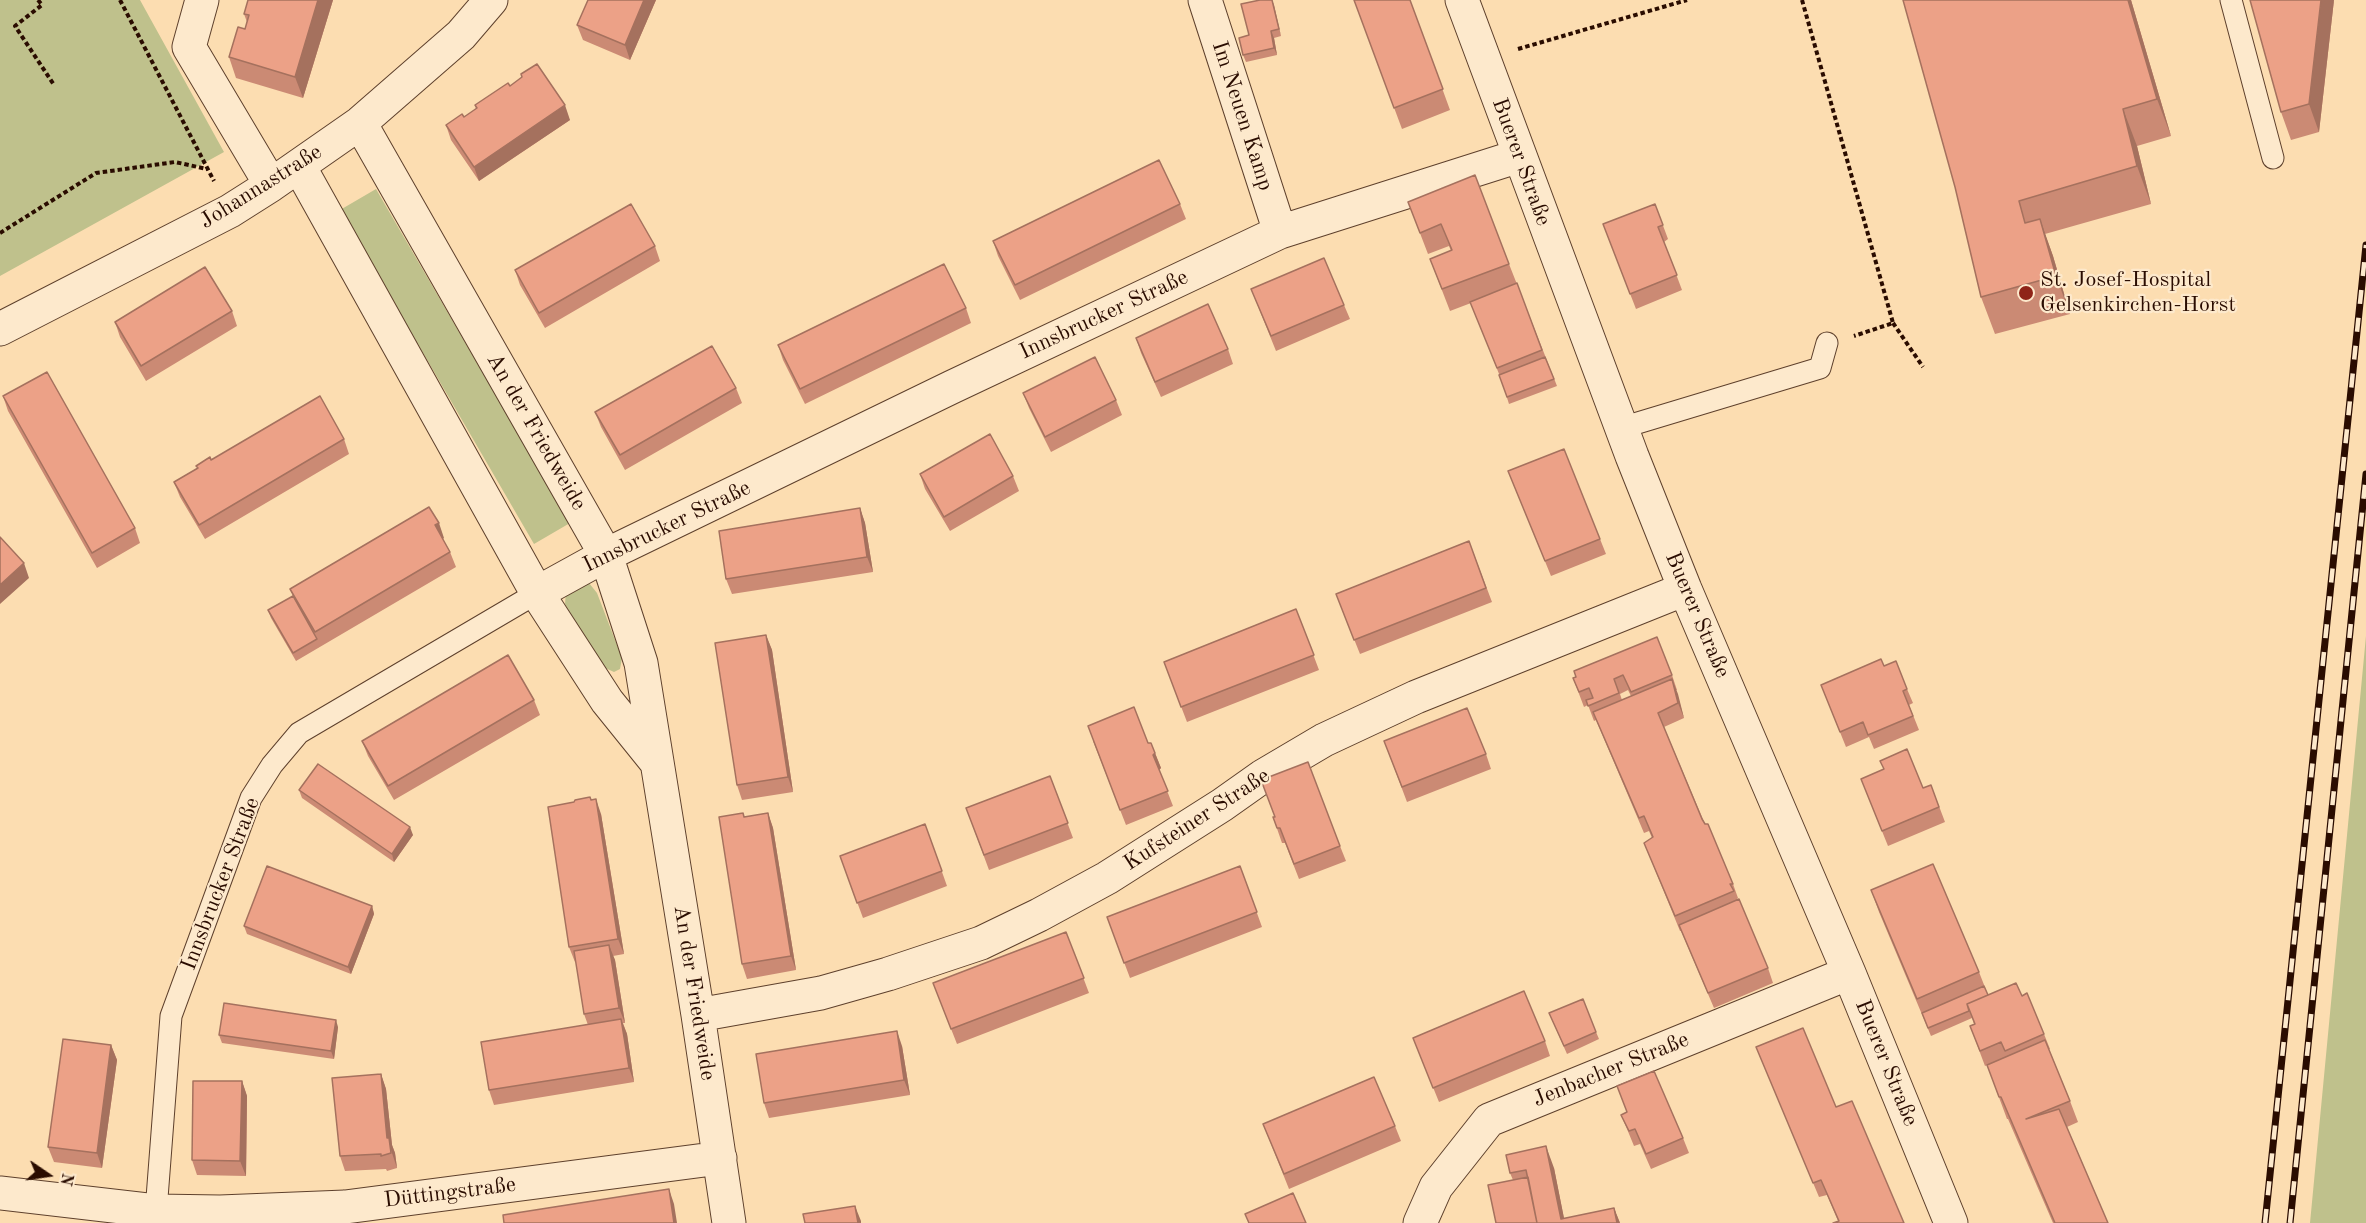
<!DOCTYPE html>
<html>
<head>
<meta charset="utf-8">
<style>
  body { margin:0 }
  #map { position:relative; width:2366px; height:1223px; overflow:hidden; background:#fcddb1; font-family:"Old Standard TT",serif }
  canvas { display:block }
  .north { position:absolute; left:18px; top:1145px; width:60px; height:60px; -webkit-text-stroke:4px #fde9cc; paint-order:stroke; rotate:103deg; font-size:16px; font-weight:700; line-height:24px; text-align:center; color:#2a0c00 }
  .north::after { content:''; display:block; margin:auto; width:21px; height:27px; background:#2a0c00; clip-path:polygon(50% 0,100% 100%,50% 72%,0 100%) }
</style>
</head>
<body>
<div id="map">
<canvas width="2366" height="1223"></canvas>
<div class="north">N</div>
</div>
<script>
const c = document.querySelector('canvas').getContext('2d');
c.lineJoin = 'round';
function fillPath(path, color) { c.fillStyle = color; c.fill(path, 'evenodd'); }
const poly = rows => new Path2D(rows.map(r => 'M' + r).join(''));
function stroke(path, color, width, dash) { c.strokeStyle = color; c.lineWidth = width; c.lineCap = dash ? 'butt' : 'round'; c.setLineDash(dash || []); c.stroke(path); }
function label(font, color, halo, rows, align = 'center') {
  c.font = font + ' "Old Standard TT",serif'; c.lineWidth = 4.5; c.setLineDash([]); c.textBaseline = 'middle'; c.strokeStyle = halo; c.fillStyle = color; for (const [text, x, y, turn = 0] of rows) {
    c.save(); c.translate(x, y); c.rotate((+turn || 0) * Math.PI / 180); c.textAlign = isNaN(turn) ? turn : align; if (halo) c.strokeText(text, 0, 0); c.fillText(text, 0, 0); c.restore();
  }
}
fillPath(poly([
  [0,0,140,0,224,152,0,276],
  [376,189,570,523,534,544,340,210],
  [589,583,597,593,622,658,620,669,614,672,603,667,565,604,566,591],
  [2366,636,2366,1223,2310,1223]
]), '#bfc18c');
const service = poly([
  [2231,0,2273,158],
  [1621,428,1820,368,1827,343],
  [156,1211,171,1016,251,798,272,765,299,733,537,593]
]);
const minor = poly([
  [202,0,189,47,271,185],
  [1205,0,1280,232],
  [1462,0,1632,456,1685,589,1849,973,1951,1223],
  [360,123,606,555,641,663,698,1015,729,1223],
  [299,166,537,593,607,701,657,763],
  [0,329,230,211,271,185,360,123,461,35,491,0],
  [537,593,606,555,952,387,1280,232,1519,156],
  [698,1015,821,993,888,974,981,943,1039,915,1107,878,1222,805,1263,776,1324,740,1416,697,1685,589],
  [0,1193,156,1211,220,1212,345,1207,720,1158],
  [1420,1223,1436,1187,1489,1120,1849,973]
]);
stroke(service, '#5e402c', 23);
stroke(minor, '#5e402c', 35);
stroke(poly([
  [38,0,42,5,15,26,54,85],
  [120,0,214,181],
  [1802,0,1893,323,1854,336],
  [1518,49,1687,0],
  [0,233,96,173,175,162,207,169],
  [1893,323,1923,367]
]), '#2a0c00', 4, [4.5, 3]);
stroke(service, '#fde9cc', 21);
stroke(minor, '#fde9cc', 33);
const rail = poly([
  [2265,1223,2366,245],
  [2290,1223,2366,474]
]);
stroke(rail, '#2a0c00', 7);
stroke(rail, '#fde9cc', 4.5, [14]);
fillPath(poly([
  [333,0,303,98,236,78,229,57,245,29,247,22,244,14],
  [588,0,656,0,630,60,583,40,577,25],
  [1272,0,1281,36,1274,38,1277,55,1246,62,1243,55,1249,35],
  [1354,0,1410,0,1450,110,1402,129],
  [2131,0,2171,136,2137,146,2151,204,2045,234,2053,256,2070,314,1995,334,1981,297,1955,187],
  [2334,0,2319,132,2291,140,2281,112],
  [510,86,570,120,479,181,451,140,446,125,464,117,476,109,475,105],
  [1408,202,1509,264,1557,386,1509,404,1501,379,1471,303,1450,311,1438,280,1430,259,1451,251,1449,246,1428,254],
  [1180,204,1186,219,1020,300,998,256,993,241],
  [1655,204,1668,239,1664,242,1682,290,1636,309,1603,224],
  [655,246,660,261,545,328,520,285,515,270],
  [1251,289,1344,305,1350,319,1276,351],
  [966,308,971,323,805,404,783,360,778,345],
  [232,311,237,326,146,381,120,337,115,322],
  [1136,338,1228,349,1233,364,1161,397,1141,353],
  [736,388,742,403,625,470,601,427,595,412],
  [1023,393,1116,400,1122,415,1051,452,1029,408],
  [3,396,135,528,140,543,97,568,8,411],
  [344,439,349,454,205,539,180,497,174,482,211,460],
  [1508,471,1600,539,1606,554,1551,576],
  [920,474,1013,476,1019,491,950,531,925,489],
  [860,508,865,523,873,572,732,594,726,579],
  [444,538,443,539,450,552,456,567,296,661,271,618,268,610,293,596,290,589],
  [1469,541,1492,602,1360,654,1336,594],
  [1296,609,1319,670,1187,722,1164,662],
  [766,635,772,650,793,792,742,800,737,785],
  [1884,666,1907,689,1913,703,1909,705,1919,730,1874,749,1869,737,1846,747,1821,685],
  [1574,671,1672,675,1677,690,1676,690,1684,718,1664,727,1705,824,1733,884,1738,898,1737,899,1737,900,1768,968,1773,983,1714,1008,1681,931,1680,931,1644,843,1652,838,1649,831,1644,833,1596,720,1594,721,1588,705,1584,707,1573,678,1576,677],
  [1628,690,1631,696,1622,700,1620,694],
  [534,700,540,715,394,800,368,756,362,741],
  [1093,741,1148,743,1155,753,1161,768,1159,770,1173,806,1126,825],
  [1384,741,1486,754,1491,769,1407,802],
  [1050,776,1073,838,989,870,966,808],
  [1861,779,1923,788,1931,785,1945,822,1888,846],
  [1261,780,1340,846,1346,861,1299,879,1285,843,1282,843,1273,817,1275,817],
  [299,790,413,835,394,862,302,798],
  [768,813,773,828,796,970,747,979,742,964,745,817],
  [601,814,624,954,613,956,615,960,625,1023,623,1023,627,1034,634,1082,494,1105,489,1090,588,1025,584,1014,576,962,575,962,569,947],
  [925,824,947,886,863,918,840,856],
  [1240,866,1262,927,1130,978,1107,917],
  [1871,890,1979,972,1988,995,2022,996,2044,1034,2050,1049,2049,1049,2070,1101,2078,1122,2067,1127,2108,1223,2053,1223,2008,1119,2007,1119,1987,1065,1998,1060,1985,1066,1970,1026,1974,1024,1972,1018,1931,1036,1879,912],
  [372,906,374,914,351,974,247,934,244,926],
  [1066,932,1089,993,957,1044,933,983],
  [1549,1013,1596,1032,1599,1039,1567,1054],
  [338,1027,334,1059,222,1043,219,1035],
  [1413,1038,1545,1041,1550,1056,1439,1102],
  [111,1045,117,1060,102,1168,54,1162,48,1147],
  [902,1046,910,1095,769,1118,764,1103],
  [1756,1047,1836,1107,1904,1223,1838,1221,1827,1195,1819,1197],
  [381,1074,386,1089,392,1145,395,1153,397,1168,387,1171,386,1169,345,1171,340,1156],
  [242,1081,247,1096,246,1176,197,1175,192,1160],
  [1617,1086,1683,1138,1689,1153,1651,1169,1640,1144,1634,1146,1627,1129,1621,1115,1627,1112],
  [1263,1124,1395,1126,1401,1141,1289,1189],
  [1506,1155,1554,1168,1564,1219,1614,1208,1620,1223,1496,1223,1513,1180,1510,1173]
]), '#cb8a74');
fillPath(poly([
  [318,0,333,0,303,98,295,77],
  [644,0,656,0,630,60,625,45],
  [1272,0,1274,5,1281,36,1279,29],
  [2128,0,2131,0,2171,136,2157,99],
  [2321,0,2334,0,2319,132,2309,104],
  [1271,31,1274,38,1277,55,1274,48],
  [565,105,570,120,479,181,474,167],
  [2123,109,2137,146,2151,204,2137,166],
  [2040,219,2053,256,2070,314,2056,276],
  [860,508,865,523,873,572,867,557],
  [439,523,444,538,440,540,435,525],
  [24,563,29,578,0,604,0,585],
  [766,635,772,650,793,792,788,777],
  [1672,679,1678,694,1684,718,1678,703],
  [1155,753,1161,768,1159,770,1153,755],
  [596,799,601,814,624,954,618,939],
  [768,813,773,828,796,970,791,956],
  [410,827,413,835,394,862,392,854],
  [372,906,374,914,351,974,348,967],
  [609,945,615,960,625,1023,619,1008],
  [621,1019,627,1034,634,1082,629,1068],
  [336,1020,338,1027,334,1059,331,1051],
  [897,1031,902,1046,910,1095,904,1080],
  [111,1045,117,1060,102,1168,97,1153],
  [381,1074,386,1089,392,1145,395,1153,397,1168,387,1138],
  [242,1081,247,1096,246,1176,240,1161],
  [1546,1146,1554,1168,1565,1223,1561,1219],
  [669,1189,674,1204,677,1223,674,1223],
  [855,1206,861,1221,861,1223,858,1223],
  [1614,1208,1620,1223,1617,1223]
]), '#a5715e');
const building = poly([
  [248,0,318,0,295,77,229,57,238,27,245,29,249,15,244,14,248,0],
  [588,0,644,0,625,45,577,25,588,0],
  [1260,0,1272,0,1279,29,1271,31,1274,48,1243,55,1239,38,1249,35,1241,4,1260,0],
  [1354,0,1410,0,1443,89,1394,108,1354,0],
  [1903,0,2128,0,2157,99,2123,109,2137,166,2019,201,2025,223,2040,219,2056,276,1981,297,1955,187,1903,0],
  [2250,0,2321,0,2309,104,2281,112,2250,0],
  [537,64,565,105,474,167,446,125,462,114,464,117,477,108,475,105,508,83,510,86,522,77,521,74,537,64],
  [1159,160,1180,204,1015,285,993,241,1159,160],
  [1475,175,1509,264,1442,289,1430,259,1452,250,1441,224,1420,233,1408,202,1475,175],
  [631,204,655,246,539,313,515,270,631,204],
  [1655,204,1663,225,1658,227,1677,275,1630,294,1603,224,1655,204],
  [1324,258,1344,305,1271,336,1251,289,1324,258],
  [944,264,966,308,800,389,778,345,944,264],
  [205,267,232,311,141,366,115,322,205,267],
  [1517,283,1542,350,1497,368,1470,302,1517,283],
  [1208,304,1228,349,1155,382,1136,338,1208,304],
  [712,346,736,388,620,455,595,412,712,346],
  [1095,357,1116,400,1045,437,1023,393,1095,357],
  [1545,357,1554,379,1507,397,1499,375,1545,357],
  [47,372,135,528,92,553,3,396,47,372],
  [320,396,344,439,199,525,174,482,198,468,196,466,210,457,211,460,320,396],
  [990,434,1013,476,944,517,920,474,990,434],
  [1564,449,1600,539,1545,561,1508,471,1564,449],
  [429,507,439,523,435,525,450,552,315,632,290,589,429,507],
  [860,508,867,557,726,579,719,531,860,508],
  [0,537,24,563,0,585,0,537],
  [1469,541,1486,588,1354,640,1336,594,1469,541],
  [293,596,317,639,293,653,268,610,293,596],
  [1296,609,1314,655,1181,707,1164,662,1296,609],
  [766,635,788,777,737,785,715,643,766,635],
  [1657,637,1672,675,1631,692,1623,675,1614,679,1619,693,1588,706,1586,700,1593,698,1589,688,1579,692,1573,678,1576,677,1574,671,1657,637],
  [508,655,534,700,388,786,362,741,508,655],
  [1881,659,1884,666,1896,661,1907,689,1903,691,1913,716,1868,735,1863,722,1840,732,1821,685,1881,659],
  [1672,679,1678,703,1658,713,1702,819,1705,824,1708,824,1733,884,1730,884,1734,891,1675,916,1644,843,1653,837,1644,816,1639,818,1593,712,1672,679],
  [1134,707,1148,743,1151,743,1155,753,1153,755,1168,791,1120,810,1088,726,1134,707],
  [1467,708,1486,754,1402,787,1384,741,1467,708],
  [1907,749,1923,788,1931,785,1939,807,1882,831,1861,779,1884,769,1880,761,1907,749],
  [1308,762,1340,846,1294,864,1280,828,1277,828,1273,817,1275,817,1261,780,1308,762],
  [318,764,410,827,392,854,299,790,318,764],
  [1050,776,1068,823,984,855,966,808,1050,776],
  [590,797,591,800,596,799,618,939,569,947,548,807,574,802,575,800,590,797],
  [743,813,744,817,768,813,791,956,742,964,719,817,743,813],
  [925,824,942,871,857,903,840,856,925,824],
  [1933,864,1979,972,1917,999,1871,890,1933,864],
  [267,866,372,906,348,967,244,926,267,866],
  [1240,866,1257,912,1124,963,1107,917,1240,866],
  [1739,899,1768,968,1708,993,1679,925,1739,899],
  [1066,932,1084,978,951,1029,933,983,1066,932],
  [609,945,619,1008,584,1014,574,951,609,945],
  [2016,983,2022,996,2027,993,2044,1034,2005,1051,2001,1042,1980,1051,1970,1026,1975,1024,1967,1004,2016,983],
  [1984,986,1988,995,1967,1004,1969,1011,1928,1028,1922,1013,1984,986],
  [1524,991,1545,1041,1433,1088,1413,1038,1524,991],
  [1583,999,1596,1032,1564,1046,1549,1013,1583,999],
  [224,1003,336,1020,331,1051,219,1035,224,1003],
  [621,1019,629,1068,489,1090,481,1042,621,1019],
  [1803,1028,1836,1107,1852,1101,1904,1223,1833,1223,1839,1221,1821,1180,1813,1183,1756,1047,1803,1028],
  [897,1031,904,1080,764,1103,756,1054,897,1031],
  [63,1039,111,1045,97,1153,48,1147,63,1039],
  [2045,1040,2070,1101,2026,1119,2059,1109,2108,1223,2055,1223,2001,1097,1999,1097,1987,1065,2045,1040],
  [1654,1071,1683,1138,1646,1154,1635,1129,1629,1131,1621,1115,1627,1112,1617,1086,1654,1071],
  [381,1074,387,1138,389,1138,391,1153,381,1156,381,1154,340,1156,332,1078,381,1074],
  [1374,1077,1395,1126,1284,1174,1263,1124,1374,1077],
  [193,1081,242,1081,240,1161,192,1160,193,1081],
  [1546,1146,1561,1219,1614,1208,1617,1223,1537,1223,1526,1170,1510,1173,1506,1155,1546,1146],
  [1528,1177,1537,1223,1496,1223,1488,1185,1528,1177],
  [669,1189,674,1223,504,1223,503,1215,669,1189],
  [1293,1193,1306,1223,1249,1223,1245,1214,1293,1193],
  [855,1206,858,1223,805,1223,803,1214,855,1206]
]);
fillPath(building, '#eca187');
stroke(building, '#a5715e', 1.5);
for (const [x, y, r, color] of [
  [2026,293,8,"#8f2418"]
]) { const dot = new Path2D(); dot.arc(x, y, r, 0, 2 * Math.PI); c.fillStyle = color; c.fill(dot); stroke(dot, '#fde9cc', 2); }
label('22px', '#2a0c00', '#fde9cc', [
  ["Im Neuen Kamp",1242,116,72],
  ["Buerer Straße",1521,162,70],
  ["Johannastraße",261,187,-32],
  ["Innsbrucker Straße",1104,315,-25],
  ["An der Friedweide",536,432,60],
  ["Innsbrucker Straße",667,527,-26],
  ["Buerer Straße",1697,615,67],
  ["Kufsteiner Straße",1197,820,-33],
  ["Innsbrucker Straße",221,884,-69],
  ["An der Friedweide",694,993,81],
  ["Buerer Straße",1886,1063,68],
  ["Jenbacher Straße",1611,1070,-22],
  ["Düttingstraße",450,1193,-7]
]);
label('22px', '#2a0c00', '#fde9cc', [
  ["St. Josef-Hospital",2040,280],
  ["Gelsenkirchen-Horst",2040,305]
], 'left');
</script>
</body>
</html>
